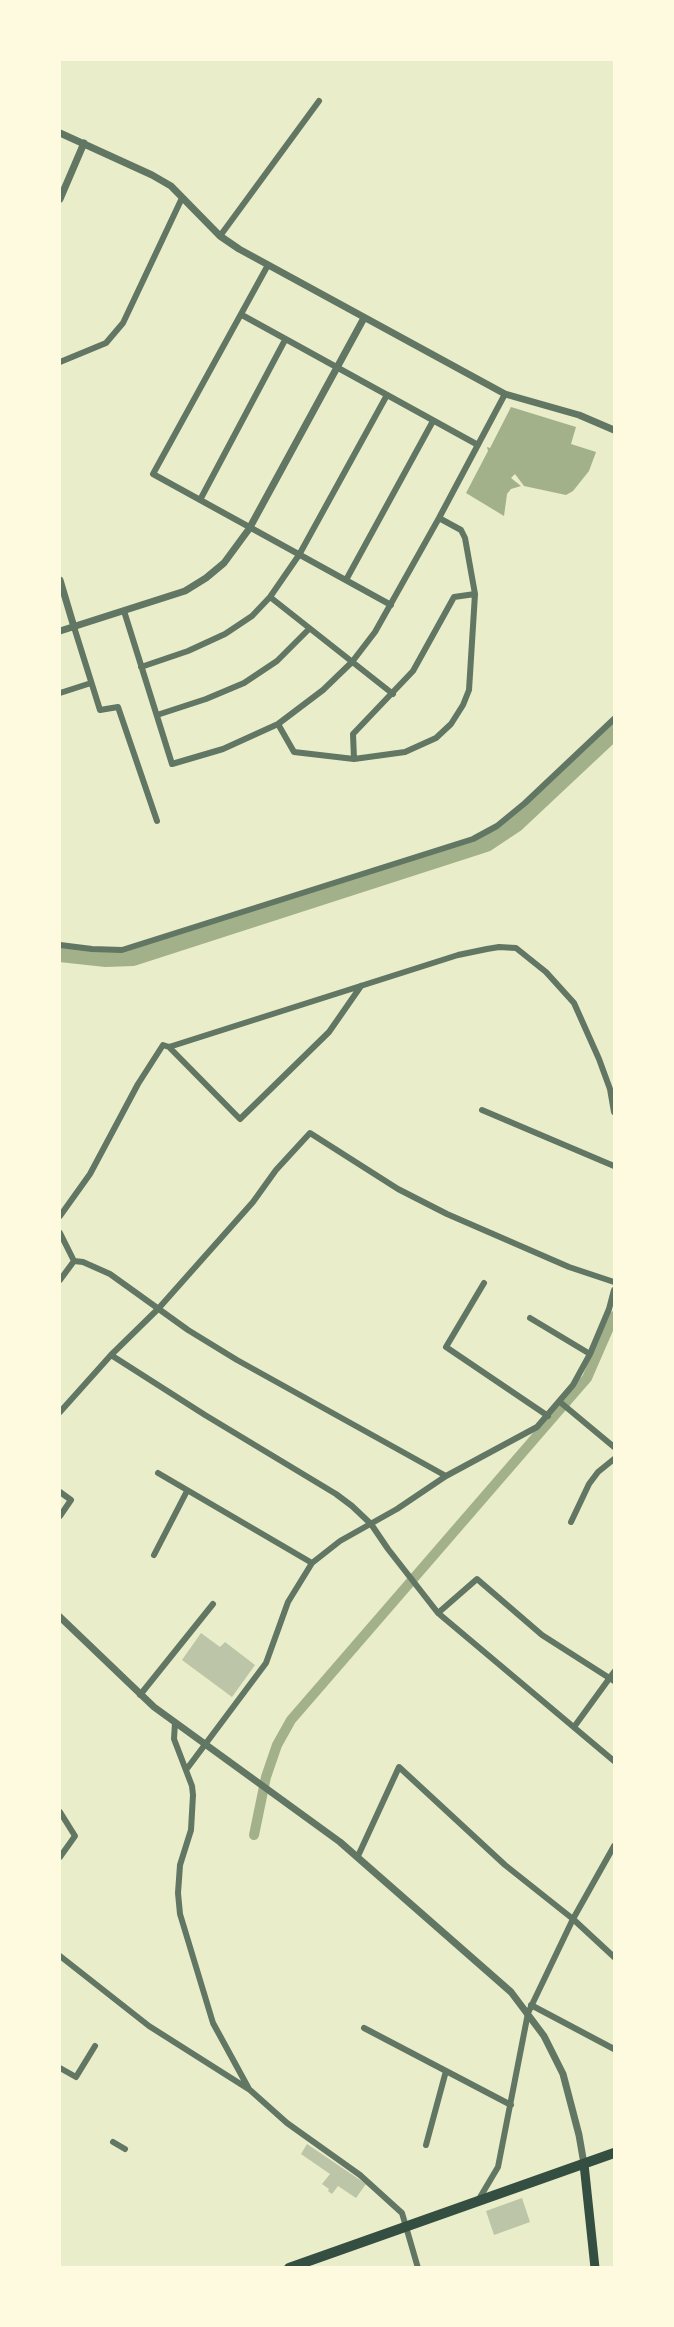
<!DOCTYPE html>
<html>
<head>
<meta charset="utf-8">
<style>
  body { margin:0 }
  #map { position:relative; width:674px; height:2327px; overflow:hidden; background:#e9edc9; font-family:"DM Sans",sans-serif }
  canvas { display:block }
  .frame { position:absolute; inset:0; border:61px solid #fefae0; pointer-events:none }
</style>
</head>
<body>
<div id="map">
<canvas width="674" height="2327"></canvas>
<div class="frame"></div>
</div>
<script>
const c = document.querySelector('canvas').getContext('2d');
c.lineJoin = 'round';
function fillPath(path, color) { c.fillStyle = color; c.fill(path, 'evenodd'); }
const poly = rows => new Path2D(rows.map(r => 'M' + r).join(''));
function stroke(path, color, width, dash) { c.strokeStyle = color; c.lineWidth = width; c.lineCap = dash ? 'butt' : 'round'; c.setLineDash(dash || []); c.stroke(path); }
fillPath(poly([
  [511,407,576,427,571,444,596,452,589,471,573,491,566,495,524,486,515,474,511,478,521,486,511,489,507,494,504,516,466,493,488,451,487,447,490,448]
]), '#a3b18a');
stroke(poly([
  [254,1835,266,1777,277,1745,291,1720,587,1378,614,1316]
]), '#a3b18a', 10);
stroke(poly([
  [60,953,106,958,133,957,486,843,516,823,614,731]
]), '#a3b18a', 18);
fillPath(poly([
  [201,1633,220,1647,225,1642,255,1665,232,1697,182,1660],
  [307,2144,366,2184,356,2198,338,2186,332,2194,328,2191,329,2189,322,2184,330,2174,301,2154],
  [522,2198,530,2222,494,2235,486,2211]
]), '#bcc5a7');
stroke(poly([
  [220,236,319,101],
  [268,265,153,474,391,605],
  [242,315,478,445],
  [60,362,106,343,123,323,182,198],
  [200,500,285,340],
  [346,580,433,421],
  [270,597,393,694],
  [124,611,172,764,223,749,278,724,323,690,352,662,375,632,439,518,505,394],
  [74,627,100,710,118,707,157,821],
  [141,667,188,651,225,634,252,616,270,597,299,555,387,395],
  [60,693,91,683],
  [157,715,206,699,244,683,277,661,309,629],
  [278,724,294,752,354,759,405,752,436,738,451,724,463,705,469,690,475,594,465,538,461,530,439,518],
  [354,759,353,734,413,671,454,597,475,594],
  [60,945,92,949,122,950,473,839,497,826,525,803,614,719],
  [169,1047,240,1119,329,1032,361,986],
  [482,1110,614,1166],
  [60,1216,90,1174,138,1084,163,1045,169,1047,458,955,487,949,499,947,516,948,546,972,574,1003,599,1059,610,1089,614,1112],
  [60,1233,74,1261],
  [74,1261,83,1262,110,1274,188,1330,237,1360,446,1476],
  [60,1280,74,1261],
  [484,1283,446,1347,548,1416],
  [530,1318,590,1354],
  [111,1355,205,1415,336,1494,352,1506,371,1524,388,1549,438,1613,614,1761],
  [560,1402,614,1447],
  [60,1412,111,1355,158,1309,253,1202,276,1170,310,1133,398,1189,447,1214,569,1267,614,1282],
  [158,1473,312,1563],
  [60,1492,71,1500,60,1516],
  [571,1522,589,1484,598,1472,614,1459],
  [154,1555,187,1491],
  [438,1613,477,1579,542,1635,614,1681],
  [140,1695,213,1604],
  [175,1723,174,1739,192,1786,193,1795,191,1830,180,1865,178,1893,180,1914,213,2023,249,2089],
  [574,1727,614,1672],
  [186,1770,266,1663,288,1602,312,1563,340,1541,397,1509,446,1476,537,1427,573,1385,590,1354,609,1309,614,1290],
  [60,1812,75,1836,60,1857],
  [358,1856,399,1767,505,1865,573,1919,614,1957],
  [60,1956,149,2026,250,2090,287,2123,360,2175,402,2213,418,2268],
  [531,2005,614,2049],
  [364,2028,511,2105],
  [60,2068,76,2077,95,2046],
  [113,2142,125,2149],
  [426,2145,446,2071],
  [479,2199,498,2167,528,2013,573,1919,614,1846]
]), '#617663', 6);
stroke(poly([
  [60,133,152,175,171,186,220,236,239,249,505,394,579,415,614,430],
  [60,199,84,143],
  [60,580,74,627],
  [60,631,185,591,206,578,224,563,249,529,364,318],
  [60,1617,154,1707,340,1842,511,1992,544,2036,563,2074,579,2135,584,2164]
]), '#617663', 7);
stroke(poly([
  [584,2164,595,2268]
]), '#344e41', 9);
stroke(poly([
  [289,2268,614,2153]
]), '#344e41', 10);
</script>
</body>
</html>
